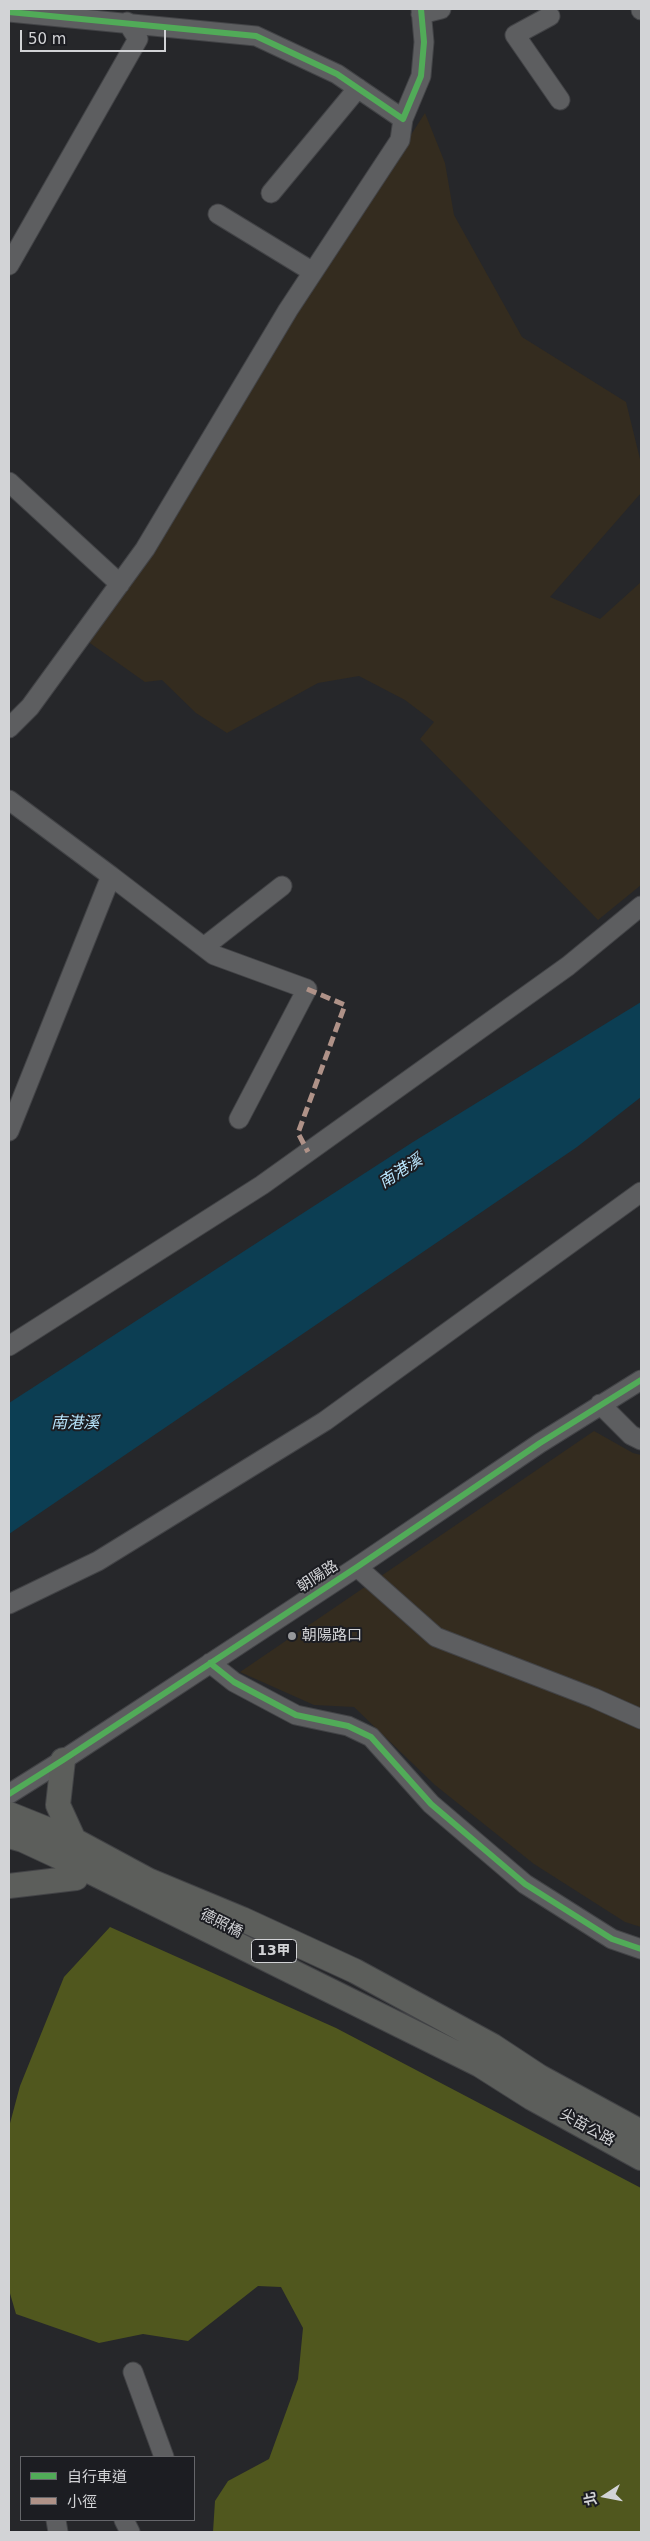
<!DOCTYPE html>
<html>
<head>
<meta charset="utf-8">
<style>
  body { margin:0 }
  #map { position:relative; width:650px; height:2541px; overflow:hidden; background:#26272a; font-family:"DejaVu Sans","Noto Sans TC",sans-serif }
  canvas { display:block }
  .frame { position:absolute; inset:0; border:10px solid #d2d3d6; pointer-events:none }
  .legend { position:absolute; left:20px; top:2456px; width:175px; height:65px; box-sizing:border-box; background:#1c1d22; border:1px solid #65666a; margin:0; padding:6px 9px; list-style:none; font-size:15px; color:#d2d3d6 }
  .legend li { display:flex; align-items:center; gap:10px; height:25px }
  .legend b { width:25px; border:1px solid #65666a }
  .north { position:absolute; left:580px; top:2471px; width:50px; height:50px; -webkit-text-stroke:4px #1c1d22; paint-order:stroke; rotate:259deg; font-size:14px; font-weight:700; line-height:20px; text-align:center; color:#d2d3d6 }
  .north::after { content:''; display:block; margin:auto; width:18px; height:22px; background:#d2d3d6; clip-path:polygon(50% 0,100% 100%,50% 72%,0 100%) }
  .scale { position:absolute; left:20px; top:30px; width:146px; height:22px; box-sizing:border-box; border:2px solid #d2d3d6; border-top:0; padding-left:6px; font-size:15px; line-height:18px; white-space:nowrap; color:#d2d3d6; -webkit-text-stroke:4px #1c1d22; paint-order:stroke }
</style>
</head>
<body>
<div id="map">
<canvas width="650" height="2541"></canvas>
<div class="frame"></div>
<ul class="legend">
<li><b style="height:6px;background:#51ab58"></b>自行車道</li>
<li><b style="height:6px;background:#af9288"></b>小徑</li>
</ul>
<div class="north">北</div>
<div class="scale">50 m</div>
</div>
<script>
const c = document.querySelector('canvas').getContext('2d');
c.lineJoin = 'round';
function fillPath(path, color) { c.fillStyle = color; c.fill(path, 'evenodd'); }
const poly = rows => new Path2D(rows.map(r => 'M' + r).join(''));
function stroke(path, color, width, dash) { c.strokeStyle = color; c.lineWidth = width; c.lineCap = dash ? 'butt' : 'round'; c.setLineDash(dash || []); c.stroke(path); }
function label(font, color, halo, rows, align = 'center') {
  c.font = font + ' "DejaVu Sans","Noto Sans TC",sans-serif'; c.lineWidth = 4; c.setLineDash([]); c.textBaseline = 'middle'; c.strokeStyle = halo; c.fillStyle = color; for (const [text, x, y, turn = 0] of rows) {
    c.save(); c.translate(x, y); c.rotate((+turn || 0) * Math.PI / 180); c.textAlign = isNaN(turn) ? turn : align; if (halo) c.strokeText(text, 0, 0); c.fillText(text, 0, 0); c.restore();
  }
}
fillPath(poly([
  [425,113,445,163,454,215,522,337,626,402,641,463,641,493,550,597,600,619,641,582,641,885,598,920,420,739,434,722,405,700,359,676,318,683,227,733,196,713,162,680,145,682,87,641,155,550,214,448,350,225,355,222],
  [594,1431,633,1453,641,1455,641,1927,625,1922,534,1864,435,1785,354,1707,314,1705,240,1672]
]), '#342c1f');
fillPath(poly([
  [110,1927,336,2028,641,2188,641,2532,213,2532,215,2501,228,2481,269,2459,298,2379,303,2328,281,2287,258,2286,188,2341,143,2334,99,2343,16,2314,9,2290,9,2127,20,2086,64,1977]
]), '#50571e');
fillPath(poly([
  [641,1002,641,1097,577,1147,9,1534,9,1403,413,1142]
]), '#0c3e53');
const minor = poly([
  [641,9,641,10],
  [9,12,256,36,337,74,403,119],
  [421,14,441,9],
  [550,16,515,35,560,100],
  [271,193,358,88],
  [218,214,313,272],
  [9,265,138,39,127,22],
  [9,482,120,584],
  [9,728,30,707,145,549,288,310,400,140,403,119,421,76,424,42,421,9],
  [9,800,111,876,9,1131],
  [111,876,214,955,307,989,239,1119],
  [204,947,282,886],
  [9,1346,262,1185,568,966,641,906],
  [600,1404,631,1435,641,1440],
  [357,1567,436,1637,594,1698,641,1719],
  [9,1604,98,1561,325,1421,641,1192],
  [210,1663,234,1682,296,1715,348,1726,371,1737,431,1804,525,1884,612,1939,641,1949],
  [9,1794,63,1760,357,1567,540,1443,641,1380],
  [133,2372,164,2457],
  [56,2520,58,2532],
  [124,2520,130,2532]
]);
const major = poly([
  [63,1760,58,1805,74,1840],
  [9,1814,74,1840,148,1880,242,1919,355,1971,493,2046,540,2077,641,2132],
  [9,1836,23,1840,79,1866,480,2065,532,2098,641,2158],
  [9,1886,76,1878]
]);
stroke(minor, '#424346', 21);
stroke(major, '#424346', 26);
stroke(minor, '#5d5e60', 19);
stroke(major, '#5c5e5b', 24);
stroke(poly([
  [307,989,345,1005,298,1133,308,1152]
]), '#af9288', 5, [10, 5]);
stroke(poly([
  [9,12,256,36,337,74,403,119,421,76,424,42,421,9],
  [210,1663,234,1682,296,1715,348,1726,371,1737,431,1804,525,1884,612,1939,641,1949],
  [9,1794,63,1760,357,1567,540,1443,641,1380]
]), '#51ab58', 6);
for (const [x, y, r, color] of [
  [292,1636,5,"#96979a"]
]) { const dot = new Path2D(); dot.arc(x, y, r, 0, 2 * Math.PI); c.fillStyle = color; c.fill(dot); stroke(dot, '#1c1d22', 2); }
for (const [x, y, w] of [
  [274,1951,45]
]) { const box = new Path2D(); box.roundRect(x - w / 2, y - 11.5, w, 23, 4); c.fillStyle = '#1c1d22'; c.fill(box); stroke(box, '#d2d3d6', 1); }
label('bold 14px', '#d2d3d6', null, [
  ["13甲",274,1951]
]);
label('15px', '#d2d3d6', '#1c1d22', [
  ["朝陽路",318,1577,-33],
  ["德照橋",221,1924,27],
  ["尖苗公路",587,2128,29]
]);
label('15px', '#d2d3d6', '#1c1d22', [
  ["朝陽路口",302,1636]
], 'left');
label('italic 16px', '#b8e5fc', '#1c1d22', [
  ["南港溪",401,1172,-33],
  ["南港溪",75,1424]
]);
</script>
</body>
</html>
